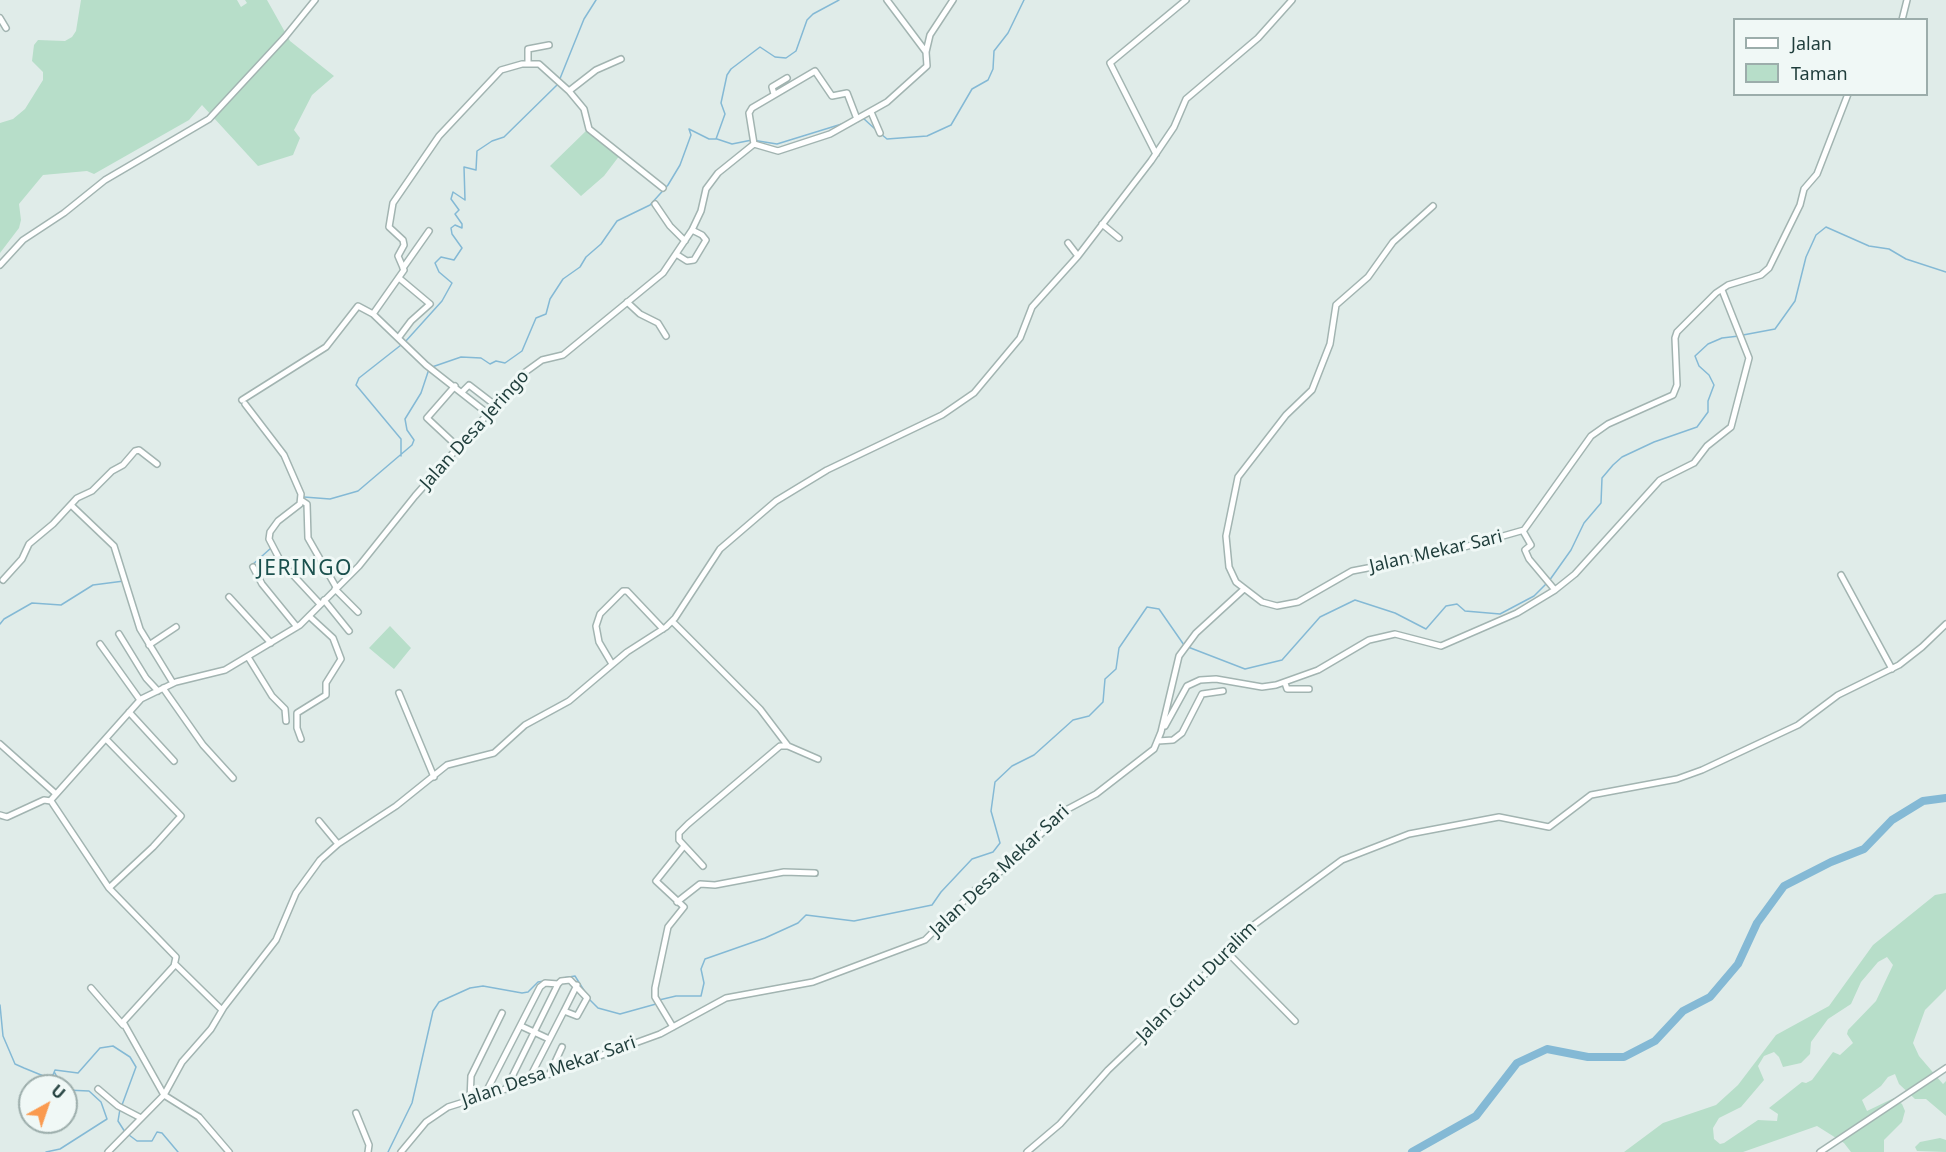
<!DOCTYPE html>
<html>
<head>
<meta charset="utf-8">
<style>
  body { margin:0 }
  #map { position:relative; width:1946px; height:1152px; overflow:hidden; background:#e0ece9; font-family:"Noto Sans",sans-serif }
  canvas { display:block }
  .legend { position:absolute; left:1733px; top:18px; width:195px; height:78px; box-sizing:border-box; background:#f0f8f6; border:2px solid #9cadab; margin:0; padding:8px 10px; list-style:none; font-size:18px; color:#1f3d3b }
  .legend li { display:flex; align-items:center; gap:12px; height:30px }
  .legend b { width:30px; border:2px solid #9cadab }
  .north { position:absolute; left:18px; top:1074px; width:60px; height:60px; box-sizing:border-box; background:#f0f8f6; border:2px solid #9cadab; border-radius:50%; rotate:40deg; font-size:16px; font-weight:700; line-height:24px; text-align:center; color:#1f3d3b }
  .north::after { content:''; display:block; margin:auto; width:21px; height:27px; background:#fa9a4f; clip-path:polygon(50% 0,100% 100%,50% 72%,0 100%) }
</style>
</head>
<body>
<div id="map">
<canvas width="1946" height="1152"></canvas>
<ul class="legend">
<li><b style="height:8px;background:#fff"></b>Jalan</li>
<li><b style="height:16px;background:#b7dec9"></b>Taman</li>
</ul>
<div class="north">U</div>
</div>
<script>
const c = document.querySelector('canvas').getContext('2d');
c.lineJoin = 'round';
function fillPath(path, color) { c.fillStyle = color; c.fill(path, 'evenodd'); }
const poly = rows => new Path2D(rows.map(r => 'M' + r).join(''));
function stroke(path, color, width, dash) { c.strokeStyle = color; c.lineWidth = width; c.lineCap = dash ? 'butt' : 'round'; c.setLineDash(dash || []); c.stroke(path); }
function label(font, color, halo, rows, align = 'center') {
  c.font = font + ' "Noto Sans",sans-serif'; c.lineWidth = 6; c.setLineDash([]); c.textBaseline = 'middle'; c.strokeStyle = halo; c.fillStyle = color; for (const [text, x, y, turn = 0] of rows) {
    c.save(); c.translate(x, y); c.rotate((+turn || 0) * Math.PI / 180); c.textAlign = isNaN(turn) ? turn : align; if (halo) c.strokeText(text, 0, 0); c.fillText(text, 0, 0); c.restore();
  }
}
fillPath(poly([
  [81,0,237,0,241,7,247,3,245,0,267,0,290,41,334,76,312,95,294,130,300,138,293,155,258,166,202,105,189,120,94,174,87,171,43,175,19,204,21,220,19,228,0,253,0,123,13,119,25,109,43,80,43,72,32,61,34,45,38,40,65,41,72,37,76,31],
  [588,129,620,155,604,176,581,196,550,166],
  [390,626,411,648,394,669,369,648],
  [1946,893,1946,989,1925,1010,1913,1043,1919,1056,1943,1084,1946,1081,1946,1116,1926,1099,1915,1099,1899,1084,1895,1074,1888,1077,1881,1086,1862,1100,1867,1111,1894,1098,1902,1104,1905,1111,1902,1122,1884,1140,1884,1152,1851,1152,1844,1143,1817,1126,1743,1152,1624,1152,1663,1123,1716,1105,1738,1085,1776,1035,1829,1006,1873,945,1935,895],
  [1887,957,1893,965,1876,1001,1848,1030,1847,1034,1853,1043,1840,1055,1833,1052,1812,1080,1806,1083,1802,1082,1769,1108,1778,1114,1777,1121,1758,1120,1724,1143,1720,1144,1714,1139,1713,1128,1719,1118,1741,1107,1764,1080,1758,1066,1764,1056,1774,1052,1779,1057,1783,1067,1801,1063,1810,1054,1811,1042,1828,1019,1851,1004,1861,982,1878,962],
  [1940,1138,1946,1140,1946,1152,1917,1151,1915,1147,1920,1142]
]), '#b7dec9');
stroke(poly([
  [559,81,584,19,596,0],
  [863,118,875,129],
  [881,134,887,139,927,136,951,125,972,89,988,80,993,69,994,51,1008,33,1024,0],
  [717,139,732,144,752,140,777,144,845,123],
  [1743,335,1775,329,1795,301,1806,257,1816,235,1826,227,1869,246,1889,249,1906,259,1946,272],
  [405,342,442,301,452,283,439,272,435,263,441,257,454,260,462,248,452,234,451,228,455,225,462,228,462,224,455,214,459,210,451,199,453,192,465,200,464,167,476,170,477,151,492,141,504,137,557,85],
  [432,367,461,357,481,358,490,364,496,361,505,363,522,351,536,318,546,314,550,299,563,279,580,267,586,257,601,244,617,221,650,205,668,185,680,165,691,135,689,129,709,139,716,139,725,114,721,103,727,75,731,69,760,47,775,57,786,58,796,51,807,20,813,14,839,0],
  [401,456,401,439,356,385,359,378,401,345],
  [304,497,330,499,358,491,412,445,414,440,407,430,405,419,421,393,429,369],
  [252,565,271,548],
  [1549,581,1571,550,1584,523,1601,503,1602,478,1613,465,1622,457,1654,442,1697,427,1708,412,1708,401,1714,385,1709,375,1699,366,1695,356,1708,344,1722,338,1739,336],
  [0,624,4,619,32,603,61,605,93,585,124,581],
  [1188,647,1245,669,1282,660,1320,617,1355,600,1395,613,1426,629,1446,606,1457,604,1465,611,1500,614,1534,596,1546,584],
  [563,978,575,976,585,992],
  [549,981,559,981],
  [589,999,598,1008,620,1014,656,1004],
  [659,1000,676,996,701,996,704,983,701,969,705,959,765,938,798,923,806,915,854,921,932,905,941,892,972,859,993,852,1000,843,991,811,995,782,1012,766,1034,755,1073,720,1089,716,1103,702,1105,679,1116,669,1119,648,1147,607,1159,609,1184,645],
  [0,1005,3,1036,15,1064,24,1068,46,1077,53,1075,55,1070,78,1073,100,1048,113,1046,130,1057,136,1067,122,1105],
  [55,1073,61,1086],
  [120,1109,118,1121,125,1132],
  [129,1135,137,1141,152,1141,157,1132,162,1133,178,1152],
  [46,1152,60,1149,107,1119,101,1102,89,1091,66,1090],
  [388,1152,412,1103,433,1011,439,1002,470,988,483,986,522,993,528,992,538,982,544,981]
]), '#84b9d5', 1.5);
stroke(poly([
  [1412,1152,1476,1116,1517,1063,1547,1049,1588,1057,1624,1057,1655,1041,1683,1011,1710,997,1738,964,1757,923,1784,886,1831,862,1864,849,1892,820,1923,801,1946,798]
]), '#84b9d5', 8);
const minor = poly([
  [887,0,926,52],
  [0,18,6,28],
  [1902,20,1907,0],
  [528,63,528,49,549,45],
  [569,91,596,70,621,59],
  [774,94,772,87,787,78],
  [871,112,880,133],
  [754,144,749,113,752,108,815,71,832,96,847,93,857,119],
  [1156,154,1110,63,1186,0],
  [655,204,670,226,685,241],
  [1433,206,1393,242,1368,277,1336,305,1330,344,1312,390,1286,415,1238,477,1226,536,1229,567,1236,582,1262,602,1277,606,1298,602,1352,571,1440,554,1524,530,1591,436,1608,424,1673,395,1677,385,1675,338,1677,332,1716,293,1728,285,1761,275,1769,268,1800,205,1804,189,1817,174,1848,94],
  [1102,224,1119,238],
  [1068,243,1078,256],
  [676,254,687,261,694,260,706,240,702,235,692,230],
  [0,265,23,240,64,213,105,180,209,119,285,37,315,0],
  [403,268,429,231],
  [627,302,640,314,658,323,666,336],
  [399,337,411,321,430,304,399,278],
  [455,386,427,418,458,447],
  [462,392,469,385,495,405],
  [242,400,326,347,358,306,373,314],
  [245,404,284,455,301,494,300,504,278,521,270,532,269,539,281,562,320,604],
  [487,413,426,365,373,314,404,270,398,256,404,245,403,240,389,227,393,203,439,136,501,70,522,64,539,64,569,91,584,109,589,129,663,188],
  [301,500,307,504,308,538,336,587],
  [71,505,114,546,140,629,173,683],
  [253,567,262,584,297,627],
  [1841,575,1892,669],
  [3,580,22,559,29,544,53,524,77,498,92,491,112,471,123,465,135,451,139,450,157,464],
  [335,589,358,612],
  [1555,590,1575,574,1660,480,1694,463,1707,446,1731,427,1749,358,1722,290],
  [229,597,271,643],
  [324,600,349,631],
  [672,621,760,709,788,746],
  [119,634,146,678,158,691],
  [100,644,140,700],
  [149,645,176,627],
  [248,657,272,696,285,709,286,721],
  [612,664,599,642,596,626,600,614,623,591,627,591,663,629],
  [1285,683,1287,689,1309,689],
  [163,688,203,745,233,778],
  [399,693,434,777],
  [129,712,174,761],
  [1165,726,1187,686,1200,680,1216,679,1262,687,1276,685,1318,670,1369,640,1395,634,1441,646,1517,613,1555,590,1529,559,1525,550,1531,545,1523,531],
  [106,739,181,816,153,847,109,888],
  [301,739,297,728,297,713,326,695,326,683,341,659,333,638,309,616],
  [1158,741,1173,740,1182,733,1202,694,1223,691],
  [0,744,56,794],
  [50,801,141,699,176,682,225,670,300,625,359,566,415,496,524,373,542,360,563,355,663,273,692,230,701,211,706,189,718,173,754,144,778,151,830,134,887,102,927,66,926,52,930,35,953,0],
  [0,815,7,817,44,800,51,801,109,888,176,957,174,966,123,1022,164,1095,108,1152],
  [319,821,338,844],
  [703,866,679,840,679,833,688,824,780,746,788,746,818,759],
  [677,902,700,884,715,885,784,872,815,873],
  [1225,950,1295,1021],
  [175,964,222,1010],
  [91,988,123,1025],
  [564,1011,577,985],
  [521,1026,549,1039],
  [673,1027,655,997,655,988,668,927,684,907,656,881,684,846],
  [550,1073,562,1047],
  [98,1089,118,1106,141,1118],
  [506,1089,558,984],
  [484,1096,540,987,545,983,558,984,561,981,570,980,587,998,577,1016,564,1011,528,1081],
  [470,1100,471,1076,502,1013],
  [356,1113,369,1145,368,1152],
  [229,1152,199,1117,164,1095,182,1062,211,1029,224,1007,276,940,296,893,320,860,338,844,396,806,447,765,494,753,525,725,569,701,627,652,666,627,675,618,720,549,776,501,827,470,942,415,974,393,1020,338,1032,307,1078,256,1151,161,1174,127,1186,99,1258,38,1292,0],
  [401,1152,426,1122,448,1107,528,1082,660,1034,726,998,813,982,925,940,977,888,1003,870,1066,810,1096,794,1154,749,1161,732,1179,656,1196,633,1244,589],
  [1027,1152,1060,1124,1108,1070,1190,992,1236,938,1342,860,1409,834,1499,817,1549,827,1591,795,1677,779,1702,770,1798,725,1838,695,1899,665,1922,647,1946,624],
  [1820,1152,1946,1068]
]);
stroke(minor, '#a2b4b1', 8);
stroke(minor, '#fff', 5);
label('18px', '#1f3d3b', '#f0f8f6', [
  ["Jalan Desa Jeringo",475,430,-48],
  ["Jalan Mekar Sari",1436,552,-13],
  ["Jalan Desa Mekar Sari",1000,871,-43],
  ["Jalan Guru Duralim",1197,982,-45],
  ["Jalan Desa Mekar Sari",549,1072,-19]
]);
c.letterSpacing = '1.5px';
label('21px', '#1a504d', '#f0f8f6', [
  ["JERINGO",305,569]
]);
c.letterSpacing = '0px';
</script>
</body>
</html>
